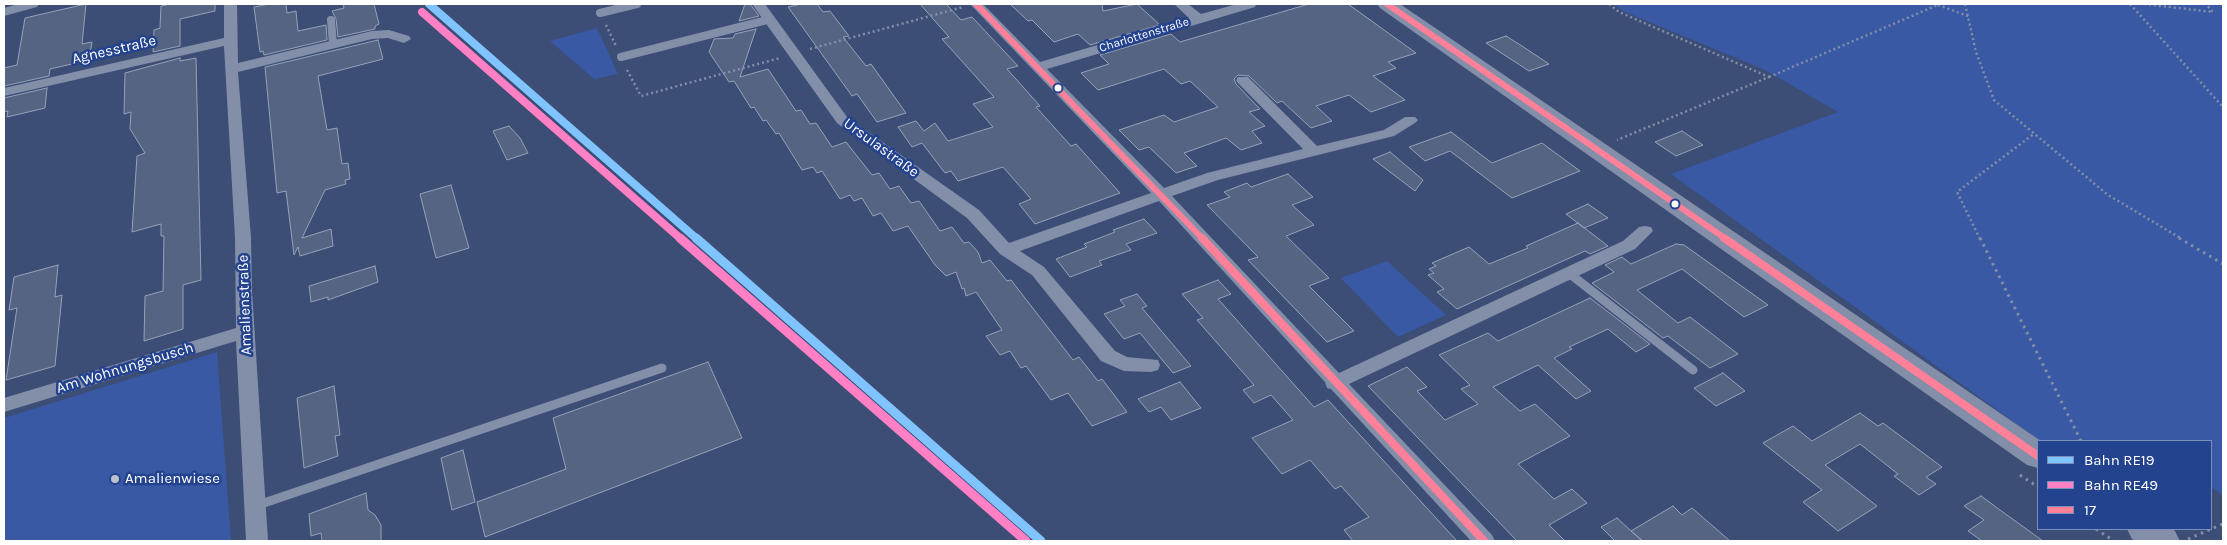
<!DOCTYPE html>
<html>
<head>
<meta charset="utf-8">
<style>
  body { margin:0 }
  #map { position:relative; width:2227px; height:545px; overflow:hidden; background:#3c4d76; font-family:Karla,sans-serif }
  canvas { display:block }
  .frame { position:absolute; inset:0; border:5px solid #fff; pointer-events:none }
  .legend { position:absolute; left:2037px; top:440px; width:175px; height:90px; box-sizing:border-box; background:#24438e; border:1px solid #7c8ebb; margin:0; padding:6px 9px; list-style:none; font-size:15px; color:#fff }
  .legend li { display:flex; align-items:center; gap:10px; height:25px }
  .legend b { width:25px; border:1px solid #7c8ebb }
</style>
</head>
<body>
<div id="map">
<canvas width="2227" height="545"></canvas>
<div class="frame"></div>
<ul class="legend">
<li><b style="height:6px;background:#80c4ff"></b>Bahn RE19</li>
<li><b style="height:6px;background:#ff80c5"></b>Bahn RE49</li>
<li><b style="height:6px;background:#ff8098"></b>17</li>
</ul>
</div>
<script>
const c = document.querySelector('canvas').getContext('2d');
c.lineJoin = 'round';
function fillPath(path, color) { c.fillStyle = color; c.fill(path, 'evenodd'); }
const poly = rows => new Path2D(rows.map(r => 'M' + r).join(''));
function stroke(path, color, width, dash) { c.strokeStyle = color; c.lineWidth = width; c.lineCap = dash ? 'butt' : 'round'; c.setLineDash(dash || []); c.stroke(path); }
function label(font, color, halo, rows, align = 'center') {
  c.font = font + ' Karla,sans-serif'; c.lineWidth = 5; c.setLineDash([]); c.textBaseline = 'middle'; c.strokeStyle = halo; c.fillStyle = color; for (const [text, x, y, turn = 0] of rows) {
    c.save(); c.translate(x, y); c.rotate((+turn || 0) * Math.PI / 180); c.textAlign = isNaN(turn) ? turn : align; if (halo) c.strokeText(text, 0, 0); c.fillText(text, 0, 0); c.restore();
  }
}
fillPath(poly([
  [1614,4,2223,4,2223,495,2211,487,2211,441,2040,441,1671,174,1838,112,1765,70,1623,11],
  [597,28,618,74,594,79,550,41],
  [1387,261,1446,315,1398,337,1341,278],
  [217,352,231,541,4,541,4,418]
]), '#3959a4');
const building = poly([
  [86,4,82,44,92,42,89,60,50,69,49,76,4,86,4,68,17,65,25,18,86,4],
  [172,4,215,4,215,11,180,19,180,46,153,52,154,30,160,28,161,6,172,4],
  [269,4,286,4,287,13,296,11,298,31,326,25,327,40,264,55,263,51,260,52,254,7,269,4],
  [343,4,374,4,379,24,375,26,375,29,338,37,336,19,332,11,344,8,343,4],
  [745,4,750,4,759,16,739,21,745,4],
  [802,4,817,4,823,12,830,11,849,36,843,37,866,66,871,64,906,113,877,122,857,94,852,96,788,7,802,4],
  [920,4,946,4,961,20,972,17,1018,66,1007,69,1040,106,1036,107,1071,146,1076,144,1120,193,1035,224,1019,204,1031,199,1003,167,958,181,951,171,945,173,922,143,912,147,898,127,916,121,924,131,935,123,948,141,993,127,973,104,994,97,942,39,949,37,920,4],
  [1010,4,1102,4,1103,11,1137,4,1160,25,1090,45,1078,34,1054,42,1032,20,1028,21,1010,4],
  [1309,4,1348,4,1416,53,1388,62,1396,68,1373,76,1405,100,1371,112,1349,95,1316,106,1332,121,1311,128,1282,101,1277,103,1249,76,1238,75,1234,79,1236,84,1260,109,1249,112,1265,126,1252,131,1262,143,1241,150,1226,138,1184,153,1197,166,1176,173,1149,147,1139,150,1119,130,1164,115,1174,122,1218,107,1190,81,1181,84,1164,69,1098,90,1081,73,1109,64,1100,55,1171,34,1180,42,1309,4],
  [756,29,740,77,768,69,796,111,801,110,810,124,816,123,832,147,846,142,872,175,879,173,890,189,899,186,911,203,919,201,940,231,952,227,964,243,969,242,978,252,982,263,990,260,1007,281,1011,280,1073,360,1079,357,1098,381,1102,379,1127,412,1092,426,1068,393,1051,400,1026,366,1021,368,1010,351,1000,355,986,336,1002,330,976,292,966,296,964,288,962,289,956,272,946,276,935,265,908,226,893,231,881,213,873,216,862,198,854,201,850,195,840,199,822,171,817,173,813,167,802,170,779,133,776,134,766,120,763,121,754,107,751,108,734,81,729,82,709,52,714,39,733,38,735,34,756,29],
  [1506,36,1522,46,1549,64,1529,71,1486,43,1506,36],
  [378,40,383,59,318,76,327,130,337,128,342,164,348,163,350,179,345,180,346,184,325,190,302,238,331,229,333,246,300,256,298,247,294,255,286,191,277,193,265,67,378,40],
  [180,58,180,61,196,58,201,280,183,285,183,329,144,341,145,296,163,291,164,236,161,236,161,224,132,232,137,156,145,153,130,129,131,112,124,114,125,73,180,58],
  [47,88,45,108,7,117,8,111,4,112,4,98,47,88],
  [509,126,520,138,528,153,507,160,493,131,509,126],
  [1682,131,1703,145,1676,156,1655,142,1682,131],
  [1451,132,1492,163,1542,143,1580,171,1512,198,1450,151,1425,161,1409,147,1451,132],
  [1390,152,1423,180,1415,191,1373,159,1390,152],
  [1288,174,1313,197,1292,205,1314,225,1286,236,1329,278,1309,286,1354,331,1327,342,1248,260,1258,257,1207,205,1230,197,1224,192,1247,183,1251,187,1288,174],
  [451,185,469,248,436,258,420,194,451,185],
  [1588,204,1608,218,1584,228,1566,214,1588,204],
  [1144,219,1157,233,1126,244,1131,250,1099,261,1102,265,1070,277,1056,259,1087,247,1084,244,1115,232,1113,230,1144,219],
  [1578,223,1608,246,1590,254,1585,251,1457,309,1437,292,1444,289,1428,275,1434,273,1429,269,1436,266,1432,263,1469,247,1489,264,1528,248,1526,246,1578,223],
  [1676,244,1684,245,1768,305,1744,317,1682,269,1637,290,1678,323,1690,317,1738,354,1710,368,1668,336,1663,338,1592,283,1614,272,1605,265,1622,257,1631,264,1676,244],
  [58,265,55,297,62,295,55,366,6,380,17,308,9,310,14,277,58,265],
  [375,266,378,282,328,300,328,297,311,302,309,286,375,266],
  [1218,280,1231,294,1218,299,1314,407,1328,400,1457,541,1353,541,1344,530,1369,517,1341,486,1335,489,1310,460,1282,474,1252,438,1293,420,1271,395,1254,403,1243,390,1254,385,1197,320,1203,318,1182,294,1218,280],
  [1137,294,1147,306,1142,308,1191,366,1173,373,1140,333,1124,339,1104,314,1125,306,1120,300,1137,294],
  [1590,298,1650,344,1636,352,1608,329,1569,347,1572,349,1554,358,1591,391,1576,399,1538,365,1493,387,1520,411,1535,404,1570,436,1518,464,1554,499,1572,489,1587,503,1549,525,1565,541,1517,541,1368,386,1407,367,1427,387,1417,391,1445,420,1478,404,1461,389,1470,385,1439,355,1488,333,1498,341,1590,298],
  [708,362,742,438,485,537,477,502,566,469,553,418,708,362],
  [1723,373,1745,391,1716,406,1694,388,1723,373],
  [1180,382,1201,408,1171,420,1161,407,1149,412,1138,399,1180,382],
  [334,386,340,435,335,436,338,456,304,468,297,398,334,386],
  [1860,413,1878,426,1883,423,1942,467,1926,477,1936,484,1919,495,1894,476,1898,474,1860,444,1825,465,1877,506,1838,531,1803,502,1822,490,1763,443,1793,426,1812,441,1860,413],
  [463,450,475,502,452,510,441,458,463,450],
  [366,493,368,510,375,515,381,525,381,541,322,541,321,533,311,536,309,514,366,493],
  [1981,496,2000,510,2043,541,1982,541,1968,531,1984,520,1964,506,1981,496],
  [1673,506,1682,515,1692,508,1730,541,1643,541,1631,531,1673,506],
  [1617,518,1642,541,1615,541,1601,527,1617,518]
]);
fillPath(building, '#566484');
stroke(building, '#97a1b8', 1);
stroke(poly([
  [1609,4,1619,12,1769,77,1617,140],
  [1965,4,1976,52,1994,100,2108,195,2182,239],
  [2130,4,2223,107],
  [2144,4,2213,12,2206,4],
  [1938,5,1968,16],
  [606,25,616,46],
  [810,49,963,7],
  [627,70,641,96,780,58],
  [1769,77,1940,4],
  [1980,239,1957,192,2035,133]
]), '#838ea9', 2.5, [2, 3]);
stroke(poly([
  [1980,238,2081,441],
  [2179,238,2223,264],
  [2020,475,2038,487],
  [2096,529,2114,541],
  [2188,539,2223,524]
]), '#838ea9', 3, [2.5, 4.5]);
stroke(poly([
  [600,13,637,4],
  [331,20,333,44],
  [621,57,767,20]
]), '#838ea9', 8);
stroke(poly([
  [1570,274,1693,370],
  [255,506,662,368]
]), '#838ea9', 9);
fillPath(poly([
  [18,4,39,4,37,7,4,16,4,8,18,4],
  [224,4,237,4,238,63,372,31,389,30,409,36,411,39,404,43,388,38,372,39,238,72,251,238,252,291,268,541,246,541,236,341,4,412,4,398,236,328,235,238,224,46,4,96,4,88,224,38,224,4],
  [752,4,765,4,847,117,979,210,1009,243,1151,193,970,4,983,4,1040,62,1189,18,1174,4,1188,4,1201,14,1237,4,1256,4,1255,7,1047,69,1164,188,1207,173,1303,149,1238,83,1236,80,1238,77,1248,77,1317,146,1384,130,1405,117,1415,117,1418,120,1415,123,1394,136,1218,180,1172,196,1339,373,1623,241,1639,227,1645,226,1651,227,1653,231,1635,249,1349,384,1492,535,1495,541,1471,541,1331,389,1327,388,1325,382,1159,201,1020,251,1044,267,1115,351,1127,357,1158,360,1160,365,1158,370,1151,372,1124,371,1101,361,1032,275,1000,254,967,218,837,123,752,4]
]), '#838ea9');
fillPath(poly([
  [1377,4,1400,4,2041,441,2038,441,2038,468,2027,465,1380,8,1377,4],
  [2127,529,2172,529,2175,531,2180,541,2136,541,2132,539,2127,529]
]), '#838ea9');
stroke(poly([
  [976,4,1203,239],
  [1387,4,1726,239]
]), '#ff8098', 6);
stroke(poly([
  [1202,238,1484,541],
  [1724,238,2038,456]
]), '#ff8098', 8);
stroke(poly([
  [429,4,697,239]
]), '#80c4ff', 8);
stroke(poly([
  [696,238,1041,541]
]), '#80c4ff', 9);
stroke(poly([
  [422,12,681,239]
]), '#ff80c5', 8);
stroke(poly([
  [680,238,1026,541]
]), '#ff80c5', 9);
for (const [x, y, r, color] of [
  [1058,88,4.5,"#fff"],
  [1675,204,4.5,"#fff"],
  [115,479,5,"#bbc1cf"]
]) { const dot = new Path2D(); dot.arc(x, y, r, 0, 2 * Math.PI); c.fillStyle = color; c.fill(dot); stroke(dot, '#24438e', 2); }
label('12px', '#fff', '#24438e', [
  ["Charlottenstraße",1144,35,-17]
]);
label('15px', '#fff', '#24438e', [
  ["Agnesstraße",114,50,-13],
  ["Ursulastraße",881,148,36],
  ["Amalienstraße",245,305,-92],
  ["Am Wohnungsbusch",125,368,-17]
]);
label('15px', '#fff', '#24438e', [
  ["Amalienwiese",125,479]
], 'left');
</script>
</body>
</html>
